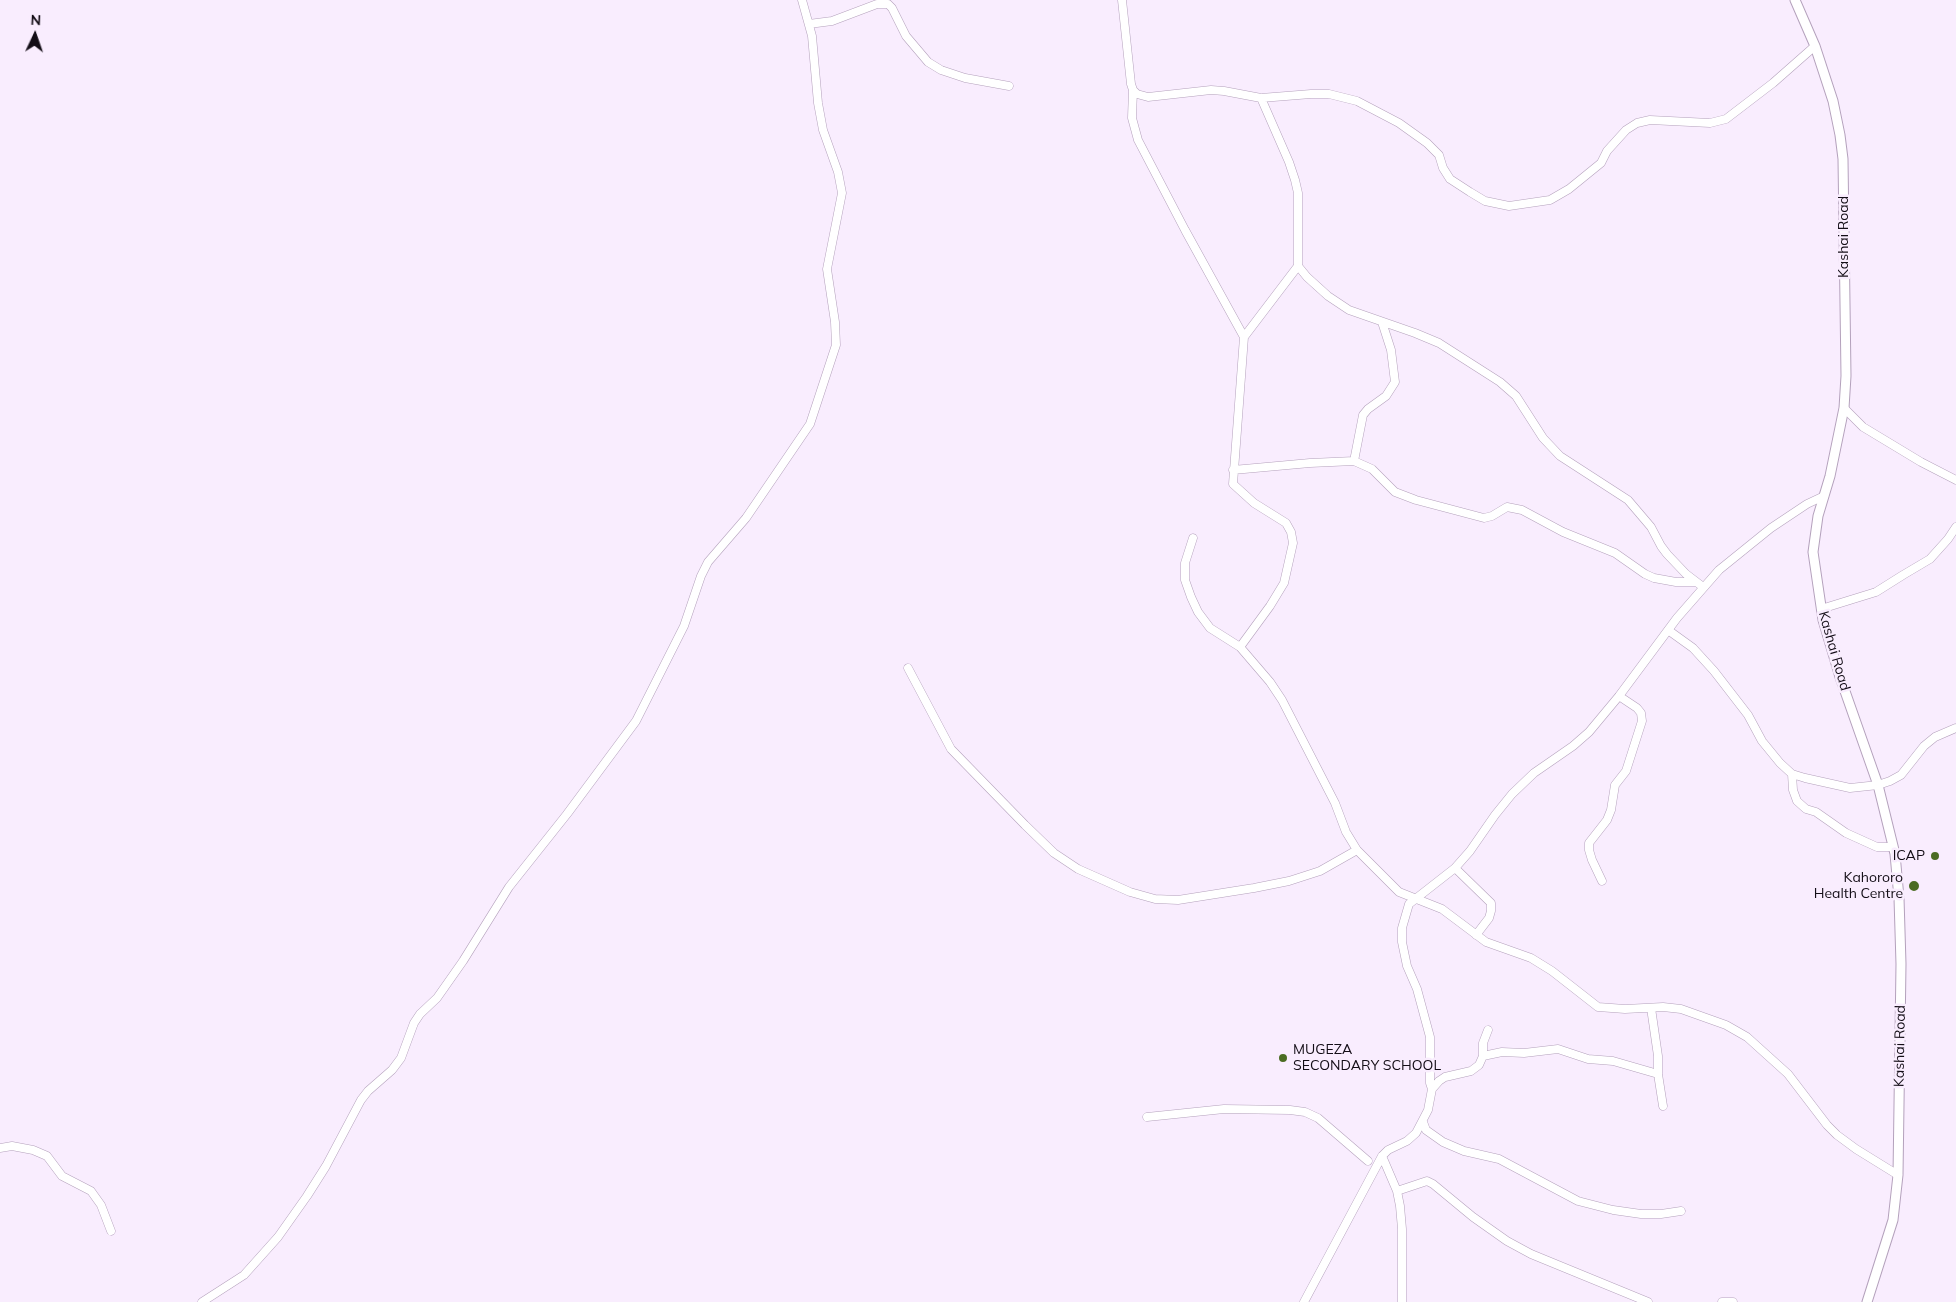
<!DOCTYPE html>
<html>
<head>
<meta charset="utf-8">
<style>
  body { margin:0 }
  #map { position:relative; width:1956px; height:1302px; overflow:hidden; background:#f9edfe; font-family:Mulish,sans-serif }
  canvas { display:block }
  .north { position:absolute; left:10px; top:10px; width:50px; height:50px; -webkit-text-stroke:4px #f9edfe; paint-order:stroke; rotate:3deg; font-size:14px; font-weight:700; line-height:20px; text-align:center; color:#130d16 }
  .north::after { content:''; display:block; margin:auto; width:18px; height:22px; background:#130d16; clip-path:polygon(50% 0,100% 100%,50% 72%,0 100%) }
</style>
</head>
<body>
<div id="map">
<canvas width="1956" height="1302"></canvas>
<div class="north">N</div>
</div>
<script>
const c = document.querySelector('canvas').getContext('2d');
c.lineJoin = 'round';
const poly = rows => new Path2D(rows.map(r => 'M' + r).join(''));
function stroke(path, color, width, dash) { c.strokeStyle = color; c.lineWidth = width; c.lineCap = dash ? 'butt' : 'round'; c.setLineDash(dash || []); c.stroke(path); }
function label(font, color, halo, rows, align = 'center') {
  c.font = font + ' Mulish,sans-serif'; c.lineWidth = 5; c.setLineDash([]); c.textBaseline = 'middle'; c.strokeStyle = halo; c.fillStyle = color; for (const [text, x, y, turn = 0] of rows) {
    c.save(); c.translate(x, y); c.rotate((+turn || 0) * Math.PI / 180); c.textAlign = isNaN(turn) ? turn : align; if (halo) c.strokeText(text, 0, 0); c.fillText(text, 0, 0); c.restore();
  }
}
const minor = poly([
  [1122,0,1131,84,1133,90,1137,94,1148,97,1211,90,1224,91,1261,98,1311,94,1329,94,1357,101,1399,123,1427,143,1439,155,1443,168,1450,179,1470,192,1485,201,1509,206,1550,200,1569,189,1601,163,1607,151,1626,130,1637,123,1650,120,1710,123,1726,119,1773,83,1815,46],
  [809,24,832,21,877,4,888,4,892,8,906,36,928,62,941,70,965,78,1009,86],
  [1133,90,1132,118,1138,140,1185,230,1244,337],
  [1261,98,1289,162,1295,180,1298,193,1298,266,1244,337,1233,484,1254,503,1286,523,1291,532,1293,543,1284,583,1270,606,1240,647,1270,682,1282,700,1335,803,1346,832,1357,850,1399,892,1442,909,1486,942,1531,958,1552,971,1598,1007,1625,1009,1663,1007,1681,1009,1726,1025,1747,1037,1788,1074,1827,1125,1837,1135,1856,1149,1898,1175],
  [1298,266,1307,277,1328,296,1349,310,1415,333,1439,343,1500,382,1516,396,1543,438,1560,456,1628,500,1651,527,1661,546,1667,554,1686,574,1703,587],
  [1844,408,1863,427,1921,462,1956,480],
  [1354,461,1363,415,1368,409,1386,396,1395,382,1391,350,1382,322],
  [1233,470,1310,463,1354,461,1372,469,1395,492,1416,500,1484,518,1492,516,1507,507,1522,510,1563,532,1615,553,1645,574,1654,578,1676,582,1696,582],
  [1193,538,1185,563,1185,580,1191,597,1198,612,1210,628,1240,647],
  [1821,609,1876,592,1903,575,1930,559,1948,539,1956,527],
  [1668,630,1693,648,1714,671,1748,715,1762,741,1780,763,1792,774,1805,778,1850,788,1878,785,1890,781,1901,775,1924,746,1935,737,1956,728],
  [908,668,951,749,1025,825,1054,853,1078,869,1130,892,1155,899,1178,900,1254,888,1289,881,1320,871,1357,850],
  [1792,774,1793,790,1797,801,1806,809,1816,812,1846,833,1877,847,1893,847],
  [1455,868,1491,903,1491,911,1489,918,1476,935],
  [1602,881,1592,860,1589,850,1589,843,1607,820,1611,810,1615,785,1626,771,1642,721,1641,713,1637,708,1619,696],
  [1651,1008,1658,1056,1658,1074,1663,1106],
  [1483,1056,1502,1052,1524,1053,1558,1049,1588,1059,1613,1061,1658,1074],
  [1432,1089,1439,1081,1445,1077,1471,1071,1479,1065,1483,1056,1483,1043,1488,1030],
  [1147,1117,1224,1109,1290,1110,1305,1112,1318,1118,1368,1161],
  [1423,1122,1426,1130,1443,1142,1464,1151,1499,1159,1578,1201,1613,1210,1641,1214,1661,1214,1681,1211],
  [0,1148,12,1146,33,1150,47,1156,62,1176,91,1191,101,1205,111,1231],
  [1382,1156,1397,1191,1400,1206,1402,1229,1402,1302],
  [1397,1191,1427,1181,1433,1184,1473,1217,1507,1241,1531,1254,1648,1302],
  [202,1302,244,1275,278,1237,307,1196,326,1166,361,1100,368,1091,392,1070,401,1058,414,1023,420,1014,437,998,463,961,509,887,567,814,636,721,684,626,701,576,708,562,746,518,810,424,836,345,835,322,827,269,842,193,838,172,823,130,818,103,812,36,802,0],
  [1304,1302,1382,1156,1388,1150,1407,1141,1416,1133,1428,1110,1432,1089,1430,1083,1430,1037,1417,989,1407,966,1402,942,1402,928,1409,904,1455,868,1470,851,1495,815,1512,794,1534,773,1573,746,1589,732,1619,696,1677,618,1719,570,1771,528,1807,504,1824,496],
  [1722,1302,1733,1302]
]);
const tertiary = poly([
  [1795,0,1815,46,1833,101,1840,135,1843,159,1846,376,1844,408,1830,476,1818,516,1813,552,1823,620,1840,677,1878,785,1895,854,1899,898,1901,964,1898,1175,1893,1220,1867,1302]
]);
stroke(minor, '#b4a1bc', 9);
stroke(tertiary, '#b4a1bc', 11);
stroke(minor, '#fff', 8);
stroke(tertiary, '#fff', 9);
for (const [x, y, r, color] of [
  [1935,856,5,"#4b6c23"],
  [1914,886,6,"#4b6c23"],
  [1283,1058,5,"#4b6c23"]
]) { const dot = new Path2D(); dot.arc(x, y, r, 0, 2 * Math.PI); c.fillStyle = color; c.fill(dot); stroke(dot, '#f9edfe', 2); }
label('14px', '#130d16', '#f9edfe', [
  ["Kashai Road",1844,237,-90],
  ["Kashai Road",1834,651,74],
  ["Kashai Road",1900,1046,-89]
]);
label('14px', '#130d16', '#f9edfe', [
  ["ICAP",1925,856],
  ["Kahororo",1903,878],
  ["Health Centre",1903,894],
  ["MUGEZA",1293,1050,"left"],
  ["SECONDARY SCHOOL",1293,1066,"left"]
], 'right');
</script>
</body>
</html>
